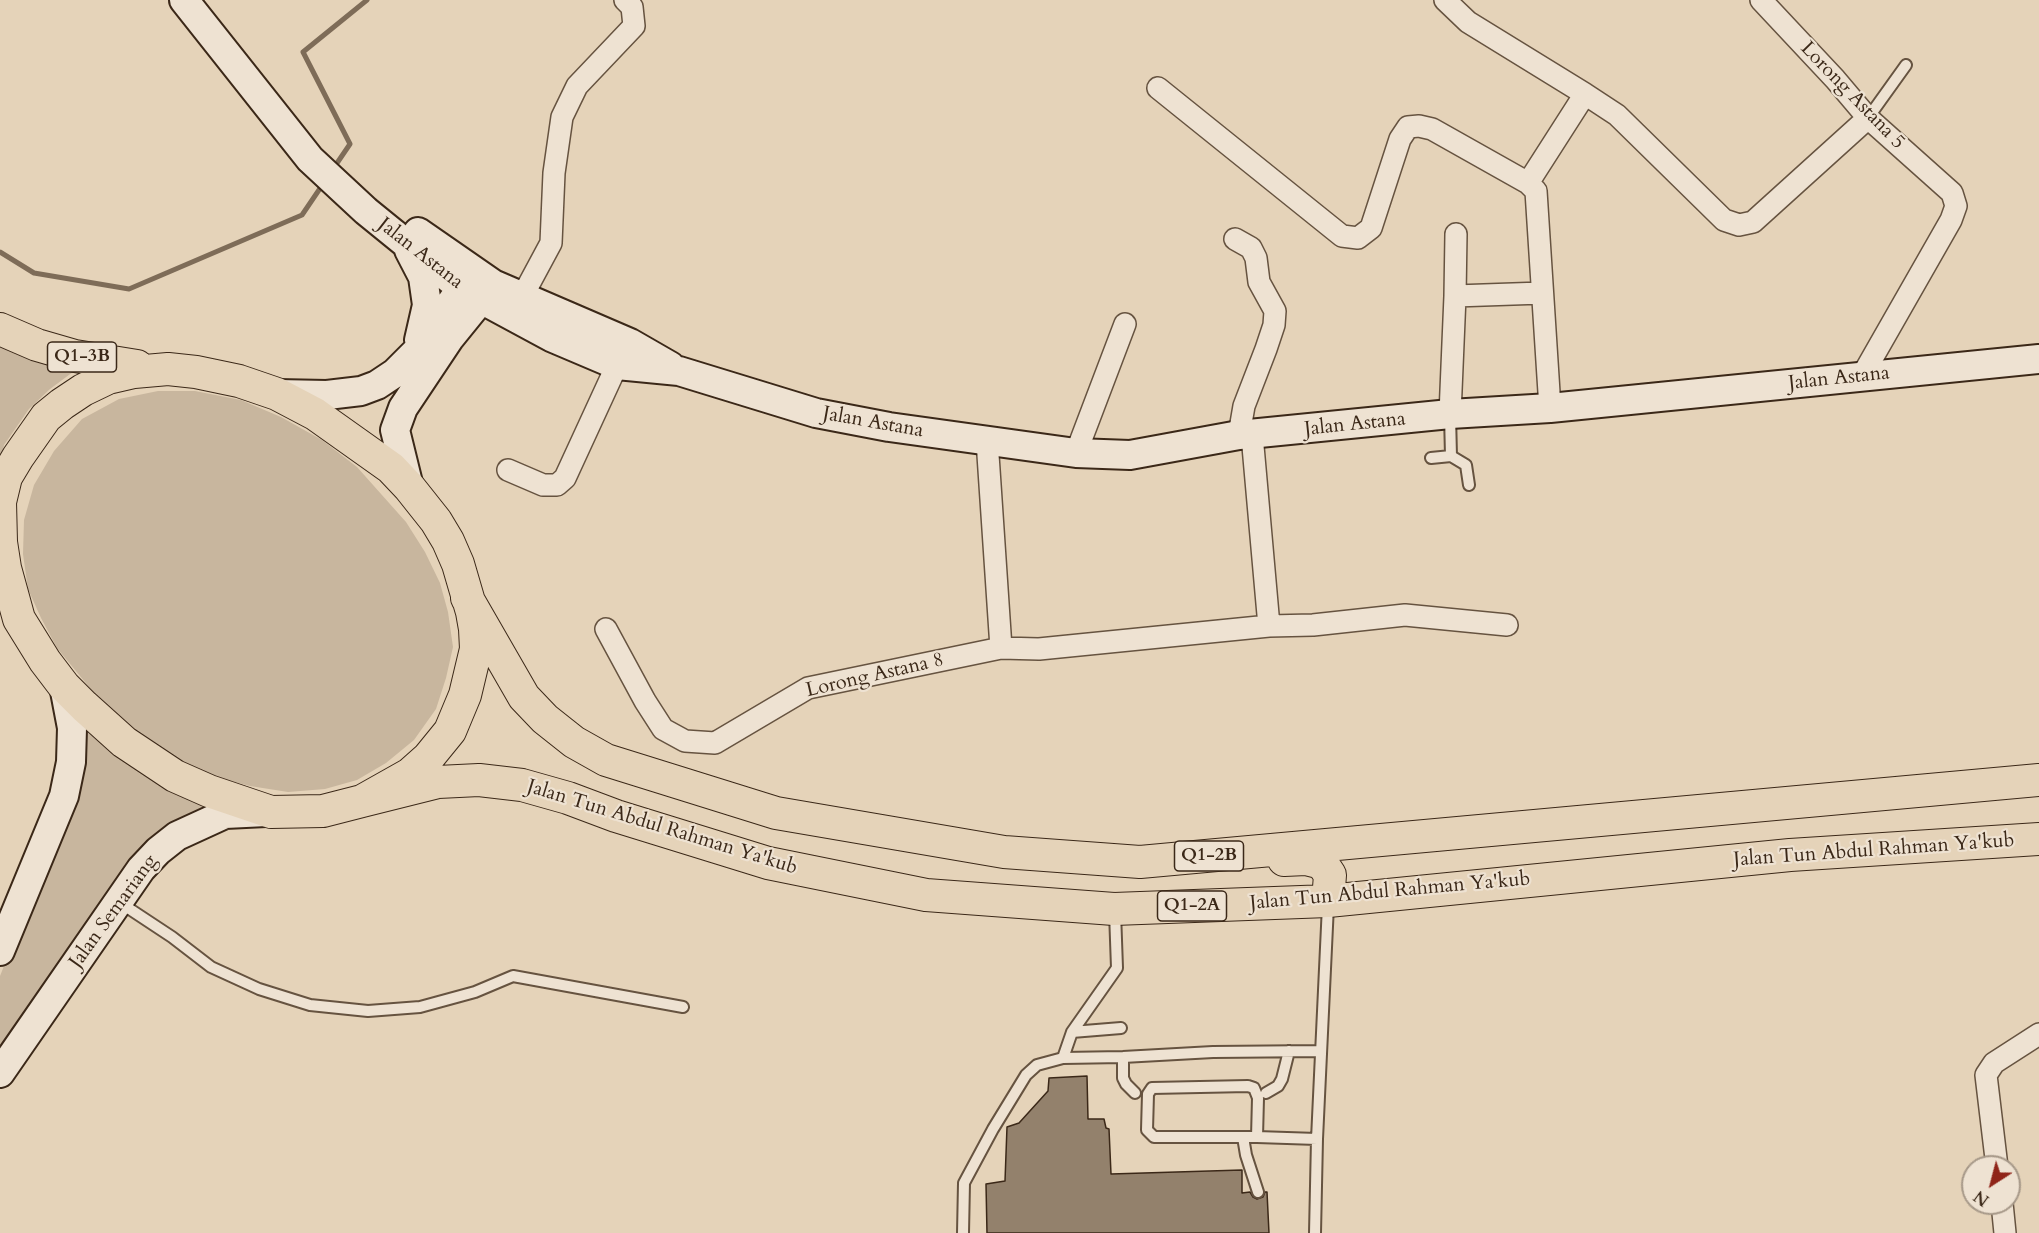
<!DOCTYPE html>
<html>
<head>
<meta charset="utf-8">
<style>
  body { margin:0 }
  #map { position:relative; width:2039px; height:1233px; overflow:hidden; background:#e5d3b9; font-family:Cardo,serif }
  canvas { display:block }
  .north { position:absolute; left:1961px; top:1155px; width:60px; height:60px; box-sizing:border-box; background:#eee2d2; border:2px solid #a69888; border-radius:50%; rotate:216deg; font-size:16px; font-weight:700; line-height:24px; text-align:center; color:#3b2818 }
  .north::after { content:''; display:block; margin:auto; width:21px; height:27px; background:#8f2418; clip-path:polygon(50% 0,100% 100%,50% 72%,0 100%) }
</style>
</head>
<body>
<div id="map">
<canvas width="2039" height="1233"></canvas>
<div class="north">N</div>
</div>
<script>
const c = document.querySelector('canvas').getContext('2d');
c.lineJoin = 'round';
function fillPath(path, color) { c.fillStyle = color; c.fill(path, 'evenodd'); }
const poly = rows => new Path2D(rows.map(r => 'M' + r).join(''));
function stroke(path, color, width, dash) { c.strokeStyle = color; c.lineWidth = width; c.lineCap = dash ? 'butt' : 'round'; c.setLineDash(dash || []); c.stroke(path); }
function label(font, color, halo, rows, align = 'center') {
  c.font = font + ' Cardo,serif'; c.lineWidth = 4.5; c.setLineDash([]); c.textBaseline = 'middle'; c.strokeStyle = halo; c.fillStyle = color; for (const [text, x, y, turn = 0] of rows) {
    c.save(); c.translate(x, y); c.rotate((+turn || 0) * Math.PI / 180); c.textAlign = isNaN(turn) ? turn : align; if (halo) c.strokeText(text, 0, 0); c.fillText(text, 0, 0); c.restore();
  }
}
fillPath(poly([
  [0,340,81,366,50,389,29,409,4,445,0,465],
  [158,391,195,391,241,400,281,417,322,440,357,467,406,522,425,552,440,583,448,612,453,647,446,678,436,709,414,740,386,763,357,780,325,789,288,792,250,786,212,776,172,758,144,741,103,704,57,648,41,618,28,589,23,554,24,520,34,485,54,451,82,419,119,399],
  [83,729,131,766,208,806,166,827,0,1056,0,976,75,788]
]), '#c8b69e');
stroke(poly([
  [333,169,350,144,303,52,367,0],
  [0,252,34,273,129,289,302,215,323,184]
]), '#7e6c58', 5);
const building = poly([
  [1087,1076,1088,1119,1104,1119,1106,1128,1109,1129,1111,1174,1242,1170,1242,1193,1250,1192,1253,1197,1257,1199,1263,1197,1265,1192,1267,1192,1269,1233,987,1233,986,1184,1005,1181,1007,1127,1019,1123,1048,1091,1049,1078,1087,1076]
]);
fillPath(building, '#93816c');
stroke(building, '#3b2818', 1.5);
const service = poly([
  [1868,118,1906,65],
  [1450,415,1451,456,1466,465,1469,485],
  [1431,458,1451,456],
  [119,902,172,937,211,967,259,989,310,1005,368,1011,420,1007,475,992,513,976,683,1007],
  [1072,1032,1121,1028],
  [1123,1057,1123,1078,1126,1084,1135,1093],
  [1063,1058,1072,1032,1117,968,1115,912],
  [1248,1086,1254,1088,1258,1098,1257,1137,1154,1137,1147,1130,1148,1094,1152,1088,1248,1086],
  [1266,1093,1278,1086,1282,1079,1289,1051],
  [1243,1137,1246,1155,1258,1192],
  [1257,1137,1317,1139],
  [963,1233,964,1183,993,1129,1026,1075,1037,1065,1063,1058,1123,1057,1213,1052,1321,1051],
  [1315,1233,1317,1139,1328,905]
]);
const minor = poly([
  [1445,0,1468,22,1585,94],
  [1761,0,1835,79,1868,118,1952,193,1956,206,1951,220,1862,376],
  [1158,88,1342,236,1358,238,1371,228,1400,139,1408,127,1419,126,1432,129,1528,183],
  [1235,239,1251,248,1256,258,1259,282,1275,311,1274,325,1266,349,1244,406,1239,435],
  [1455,296,1542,293],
  [522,297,551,243,554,173,562,117,577,86,634,26,632,7,625,0],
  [1550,408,1536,191,1528,183,1585,94,1617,115,1724,220,1739,225,1753,222,1868,118],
  [1450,414,1455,296,1456,234],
  [1252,435,1269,626],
  [987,440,1001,648],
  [1076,453,1125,324],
  [508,470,543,485,557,485,565,478,617,365],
  [606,629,645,701,663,729,685,741,715,743,808,688,1001,648,1039,649,1269,626,1313,625,1405,615,1507,625],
  [1997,1167,1986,1075,1994,1063,2039,1034],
  [2002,1203,2005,1233]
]);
const secondary = poly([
  [184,0,310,159,366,211,462,289,551,337,617,365,679,371,816,413,889,427,1076,453,1130,455,1239,435,1450,414,1550,408,2039,359],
  [418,232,493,284,630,343,670,366],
  [409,250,423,277,427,305,419,340],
  [277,394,327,395,361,391,377,385,395,373,417,351,472,273],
  [409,487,395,430,403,408,449,339,492,286],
  [0,951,64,796,71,762,72,728,64,686],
  [0,1073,141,869,158,851,177,836,225,814,266,812]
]);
const primary = poly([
  [0,329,37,345,75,356,137,366],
  [168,369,196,372,239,381,277,394,315,414,391,468,409,487,436,521,448,541,458,564,472,612,475,629,476,649,465,695,450,731,428,758,410,774,362,801,323,811,271,812,209,791,175,776,124,742,84,706,64,686,45,661,19,619,5,568,1,542,0,502,6,477,18,457,46,417,62,404,83,390,108,378,134,372,168,369],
  [467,598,524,697,545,719,574,742,606,760,776,813,1004,852,1140,862,2039,780],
  [362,801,438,782,479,780,522,785,568,798,616,816,768,863,926,895,1114,909,1328,901,1790,855,2039,839],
  [1284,860,1306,859,1322,863,1330,875,1328,901]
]);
stroke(service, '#665340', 14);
stroke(minor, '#665340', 24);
stroke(secondary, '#3b2818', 32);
stroke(primary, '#3b2818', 34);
stroke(service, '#eee2d2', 10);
stroke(minor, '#eee2d2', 21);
stroke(secondary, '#eee2d2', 28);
stroke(primary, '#e5d3b9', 32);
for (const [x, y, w] of [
  [82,357,69],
  [1209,856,69],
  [1192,906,69]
]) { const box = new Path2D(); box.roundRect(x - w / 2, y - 15, w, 30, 4.5); c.fillStyle = '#eee2d2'; c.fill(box); stroke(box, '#3b2818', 1.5); }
label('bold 18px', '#3b2818', null, [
  ["Q1-3B",82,357],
  ["Q1-2B",1209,856],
  ["Q1-2A",1192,906]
]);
label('20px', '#3b2818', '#eee2d2', [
  ["Lorong Astana 5",1852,96,46],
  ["Jalan Astana",420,254,38],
  ["Jalan Astana",1839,379,-6],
  ["Jalan Astana",873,423,10],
  ["Jalan Astana",1355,425,-6],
  ["Lorong Astana 8",875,676,-13],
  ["Jalan Tun Abdul Rahman Ya'kub",662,828,17],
  ["Jalan Tun Abdul Rahman Ya'kub",1874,851,-4],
  ["Jalan Tun Abdul Rahman Ya'kub",1390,892,-5],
  ["Jalan Semariang",114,912,-54]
]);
</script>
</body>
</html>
